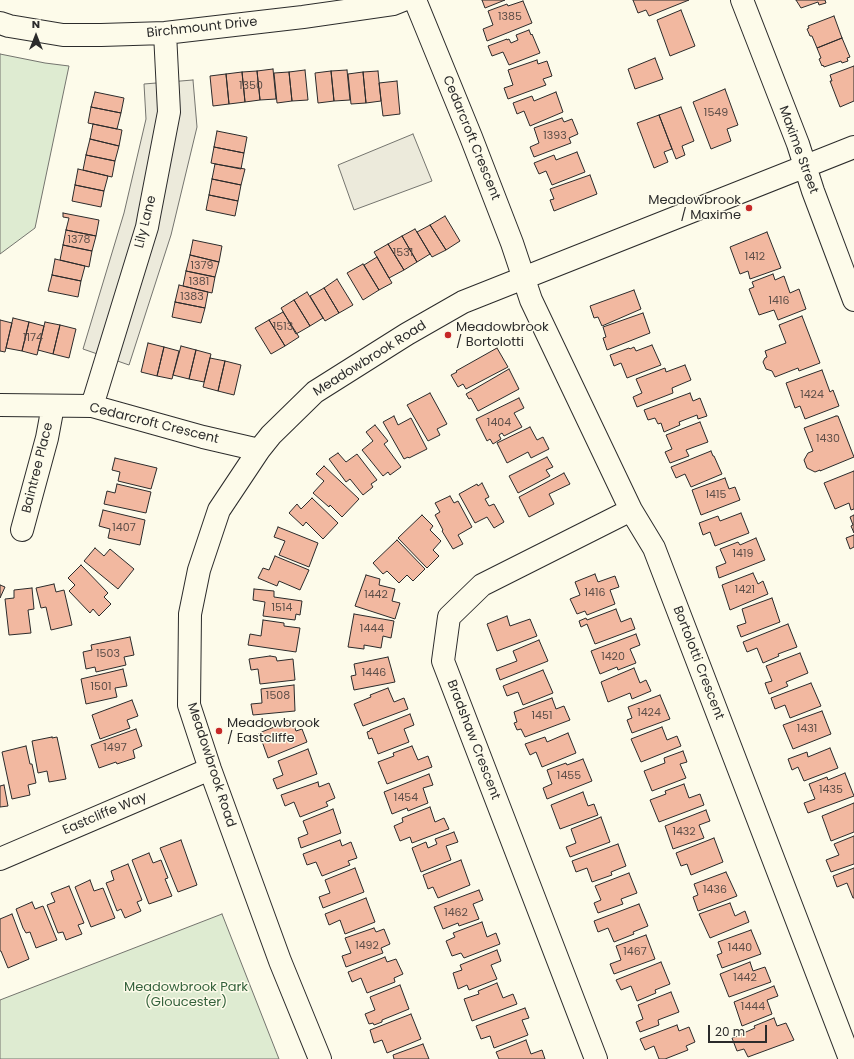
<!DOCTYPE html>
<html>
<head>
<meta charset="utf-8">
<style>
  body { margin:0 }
  #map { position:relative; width:854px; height:1059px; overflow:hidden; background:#fdfbea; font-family:Poppins,sans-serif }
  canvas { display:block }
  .north { position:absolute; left:16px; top:16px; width:40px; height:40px; -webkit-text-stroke:3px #fdfbea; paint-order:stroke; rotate:0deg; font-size:11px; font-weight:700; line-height:16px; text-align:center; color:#2b2b2b }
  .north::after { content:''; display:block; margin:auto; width:14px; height:18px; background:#2b2b2b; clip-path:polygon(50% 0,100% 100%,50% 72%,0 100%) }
  .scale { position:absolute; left:708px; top:1025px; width:59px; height:18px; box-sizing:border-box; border:2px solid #2b2b2b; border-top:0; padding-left:5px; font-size:12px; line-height:14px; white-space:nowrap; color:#2b2b2b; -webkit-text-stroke:3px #fdfbea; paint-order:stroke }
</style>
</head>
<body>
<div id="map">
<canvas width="854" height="1059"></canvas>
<div class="north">N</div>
<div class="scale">20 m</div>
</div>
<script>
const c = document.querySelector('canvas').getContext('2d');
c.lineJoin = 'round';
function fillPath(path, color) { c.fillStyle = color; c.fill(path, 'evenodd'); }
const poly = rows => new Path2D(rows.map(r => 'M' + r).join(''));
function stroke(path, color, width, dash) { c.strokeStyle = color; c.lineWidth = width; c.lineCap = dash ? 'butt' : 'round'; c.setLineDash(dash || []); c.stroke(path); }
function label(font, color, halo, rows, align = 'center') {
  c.font = font + ' Poppins,sans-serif'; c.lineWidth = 3; c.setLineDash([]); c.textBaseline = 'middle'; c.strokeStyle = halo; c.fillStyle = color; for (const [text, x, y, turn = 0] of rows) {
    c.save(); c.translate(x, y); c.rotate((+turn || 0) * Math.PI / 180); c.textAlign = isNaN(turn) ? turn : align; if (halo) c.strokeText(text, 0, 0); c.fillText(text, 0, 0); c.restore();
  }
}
const green = poly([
  [0,54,45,63,69,66,35,228,0,254,0,54],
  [222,914,279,1059,0,1059,0,1000,222,914]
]);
fillPath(green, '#deebd1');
stroke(green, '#74746e', 1);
const parking = poly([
  [193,80,197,127,171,235,129,365,83,349,124,213,146,119,144,84,193,80],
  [413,134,432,181,354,210,338,165,413,134]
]);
fillPath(parking, '#eceadb');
stroke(parking, '#74746e', 1);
const building = poly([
  [482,0,505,0,485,8,482,0],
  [633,0,689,0,649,16,646,10,638,13,633,0],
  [796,0,825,0,826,3,819,5,818,2,801,8,796,0],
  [523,1,532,23,487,41,483,29,493,25,488,11,507,4,508,6,523,1],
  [681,10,695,46,670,56,657,20,681,10],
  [834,16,842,38,817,48,812,36,810,36,807,29,809,28,808,26,834,16],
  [529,30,531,35,532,34,540,53,509,65,503,52,492,56,488,46,507,39,507,40,509,39,511,43,518,40,516,35,529,30],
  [842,38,850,57,847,58,848,61,842,63,841,61,824,67,823,65,822,66,819,59,821,58,817,48,842,38],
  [655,58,663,79,635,89,628,69,655,58],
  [537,60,538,64,547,61,552,76,543,79,546,85,508,99,504,88,513,85,508,70,537,60],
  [854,66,854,101,840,107,830,81,832,81,830,75,854,66],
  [273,69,276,99,260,100,257,71,273,69],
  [305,70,308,100,292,101,289,72,305,70],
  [347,70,350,100,334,101,331,71,347,70],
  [257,71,260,100,245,102,242,72,257,71],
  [331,71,334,101,318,103,315,73,331,71],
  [378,71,381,101,366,103,363,72,378,71],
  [242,72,245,102,229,104,226,74,242,72],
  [289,72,292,101,277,103,274,73,289,72],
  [363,72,366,103,351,104,348,74,363,72],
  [226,74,229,104,213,106,210,76,226,74],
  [397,81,400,114,383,116,379,83,397,81],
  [725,89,738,125,727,129,731,141,711,149,693,102,725,89],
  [95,92,124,98,121,113,91,107,95,92],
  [556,92,563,112,530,126,524,111,517,114,513,103,532,96,534,101,556,92],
  [91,107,121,113,117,129,88,123,91,107],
  [681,107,694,141,682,146,685,155,676,159,659,115,681,107],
  [659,115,672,149,664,152,668,162,654,168,637,123,659,115],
  [562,118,564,122,572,119,578,134,569,138,571,143,534,157,530,147,539,143,534,128,562,118],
  [93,124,122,130,119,146,90,139,93,124],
  [217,131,247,137,244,153,214,147,217,131],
  [90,139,119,146,115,161,86,155,90,139],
  [214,147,244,153,241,169,211,163,214,147],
  [577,152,585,172,552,185,546,171,539,174,534,163,554,155,556,160,577,152],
  [86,155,115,161,112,177,83,170,86,155],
  [215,164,245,169,241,185,212,179,215,164],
  [78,169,108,176,104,191,75,185,78,169],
  [590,175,597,194,554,211,550,200,554,199,550,189,590,175],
  [212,179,241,185,238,201,209,195,212,179],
  [75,185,104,191,101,207,72,201,75,185],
  [209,195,238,201,235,216,206,210,209,195],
  [63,213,99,220,96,236,66,230,69,218,63,217,63,213],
  [445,216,460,241,446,250,430,225,445,216],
  [430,225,446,250,432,257,417,232,430,225],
  [415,229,430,254,417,262,402,236,415,229],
  [66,230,96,236,92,251,63,245,66,230],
  [767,232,781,268,750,279,748,271,740,274,730,247,767,232],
  [402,236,417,262,404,270,388,244,402,236],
  [193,240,222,246,219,262,190,255,193,240],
  [388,244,404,270,389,278,374,252,388,244],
  [63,245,92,251,89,267,60,260,63,245],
  [190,255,219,262,215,277,186,271,190,255],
  [377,257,392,283,379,290,364,265,377,257],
  [55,259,85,266,81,281,52,275,55,259],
  [363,264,379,290,363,300,347,273,363,264],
  [186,271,215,277,212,293,183,286,186,271],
  [773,274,775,280,784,276,790,293,799,289,806,309,778,320,774,310,759,315,749,289,754,287,752,282,773,274],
  [52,275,81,281,78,297,48,291,52,275],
  [337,279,353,305,339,313,324,288,337,279],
  [179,285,208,292,205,308,175,302,179,285],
  [324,288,339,313,325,321,310,296,324,288],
  [634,290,641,309,602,326,598,317,594,318,590,306,634,290],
  [307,292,323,318,310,326,294,300,307,292],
  [294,300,310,326,296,334,281,308,294,300],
  [175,302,205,308,201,323,172,317,175,302],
  [283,312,299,337,285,346,269,320,283,312],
  [643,313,650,333,607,350,603,338,606,337,603,327,643,313],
  [802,316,820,363,799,371,798,368,775,377,772,371,766,369,763,362,765,358,767,357,765,351,786,343,779,325,802,316],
  [13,318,29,322,22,351,6,348,13,318],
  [0,320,12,323,5,352,0,351,0,320],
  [269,320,285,346,271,354,255,328,269,320],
  [29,322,44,326,37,355,22,351,29,322],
  [45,322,60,325,53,354,38,350,45,322],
  [60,325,76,329,69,358,53,354,60,325],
  [148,343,164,347,157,376,141,372,148,343],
  [652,345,661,365,627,378,621,363,614,366,610,355,629,348,630,349,634,347,636,351,652,345],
  [181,346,196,350,189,379,173,375,181,346],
  [164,347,179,351,172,379,157,376,164,347],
  [497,348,508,367,466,389,463,384,458,387,451,375,457,372,456,371,497,348],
  [196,350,211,354,204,382,189,379,196,350],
  [210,358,225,361,218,391,203,387,210,358],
  [225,361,241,365,234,395,218,391,225,361],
  [685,365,691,380,672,388,673,393,637,407,633,397,642,393,636,379,665,368,666,372,685,365],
  [509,369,519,389,478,411,471,398,469,399,466,394,509,369],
  [822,370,830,392,833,390,839,406,805,419,800,406,795,408,786,383,822,370],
  [430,393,447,424,437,429,440,435,428,441,407,405,430,393],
  [690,393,693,401,700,398,707,416,698,419,697,415,679,422,680,425,664,432,661,423,658,424,655,418,648,420,644,410,690,393],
  [519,398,524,408,514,413,522,427,504,436,502,433,499,435,501,439,493,444,490,439,487,441,476,419,519,398],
  [394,416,398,425,411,418,427,449,409,458,408,457,404,459,383,422,394,416],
  [836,416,838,416,854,457,820,471,820,470,815,472,807,468,804,460,808,453,813,451,804,428,836,416],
  [700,422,708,442,686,450,689,456,670,463,665,452,672,449,666,435,700,422],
  [375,425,388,441,384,444,401,467,390,475,388,472,383,476,362,450,373,441,366,432,375,425],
  [530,427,537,440,543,437,549,449,531,458,528,452,507,463,497,443,530,427],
  [711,451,713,456,714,456,722,474,691,487,685,474,676,478,671,467,711,451],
  [338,453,346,462,357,454,377,480,371,484,373,487,363,495,350,479,346,482,329,459,338,453],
  [547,457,553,467,546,470,550,476,518,493,509,476,547,457],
  [115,458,157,468,151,489,118,481,120,472,112,470,115,458],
  [324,466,359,499,342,517,330,505,329,507,313,493,324,481,316,474,324,466],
  [854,471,854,509,851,510,849,503,835,509,824,483,854,471],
  [564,473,570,484,549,494,554,504,529,517,519,497,564,473],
  [725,478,729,489,735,487,740,500,701,515,692,490,725,478],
  [482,483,489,497,485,499,489,506,494,504,504,522,494,528,487,517,475,523,459,494,477,484,478,486,482,483],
  [117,484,151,492,146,513,104,504,107,491,115,493,117,484],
  [450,496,454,503,458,501,472,527,458,535,463,544,453,549,442,531,443,530,435,515,440,512,435,503,450,496],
  [312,498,338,523,323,539,306,522,303,526,289,513,297,504,301,509,312,498],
  [103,510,145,520,140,545,108,538,110,529,99,526,103,510],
  [741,513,749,533,715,546,710,532,703,535,699,523,718,516,720,521,741,513],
  [422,515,433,526,430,530,441,541,433,550,439,556,427,568,398,538,422,515],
  [854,515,854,533,851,526,853,525,850,517,854,515],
  [278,527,318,543,309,567,279,555,285,541,274,537,278,527],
  [854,535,854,547,850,549,846,538,854,535],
  [756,538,765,560,719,578,716,567,726,563,720,549,738,542,740,545,756,538],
  [397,540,425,569,413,581,407,575,399,583,387,571,383,574,373,563,397,540],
  [95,548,104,556,110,549,134,569,118,589,84,561,95,548],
  [275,556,309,570,300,590,279,581,277,586,258,578,263,568,269,570,275,556],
  [81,565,108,593,104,597,111,604,99,616,93,609,90,613,69,591,75,585,68,578,81,565],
  [753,573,758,584,763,581,768,594,730,610,722,585,753,573],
  [595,574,598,582,615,576,619,587,610,590,615,604,587,615,585,611,577,614,570,599,580,595,575,582,595,574],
  [366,575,380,579,379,585,395,589,392,601,400,603,395,619,355,606,366,575],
  [54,584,56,592,64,590,72,625,51,630,46,607,41,608,36,588,54,584],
  [0,585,5,587,0,598,0,585],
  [32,588,34,609,28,610,31,633,9,635,5,599,14,598,14,590,32,588],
  [254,589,274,591,274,597,302,601,300,615,296,614,295,620,263,616,265,602,253,600,254,589],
  [772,598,780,622,741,637,737,626,746,623,742,609,772,598],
  [616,609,621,622,631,618,635,629,595,644,587,624,581,627,579,621,586,618,587,620,616,609],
  [354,614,394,621,391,638,383,636,381,648,364,645,364,649,348,647,354,614],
  [507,616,510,626,530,619,537,636,497,651,487,624,507,616],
  [263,620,284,623,284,626,300,628,296,652,248,645,250,634,261,636,263,620],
  [788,624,797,647,778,654,779,656,763,663,757,648,747,652,743,642,788,624],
  [636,634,640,645,630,649,636,663,618,670,617,667,600,674,591,651,636,634],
  [130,637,134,655,124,657,126,665,96,672,95,667,86,669,83,652,92,650,91,645,130,637],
  [539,640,548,661,500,680,496,669,517,661,513,651,539,640],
  [800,653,808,673,786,682,788,686,769,694,765,683,772,681,766,666,800,653],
  [270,656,276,657,277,661,293,659,295,680,260,684,258,669,251,670,249,659,270,656],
  [388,657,395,682,354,690,351,676,356,675,354,664,388,657],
  [634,668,640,683,646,680,651,691,632,699,630,693,608,702,601,682,634,668],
  [123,669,127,686,115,688,117,697,86,704,81,679,123,669],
  [543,670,553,693,523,705,518,692,507,696,503,686,543,670],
  [811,683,821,706,790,718,785,705,775,709,771,698,811,683],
  [294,685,295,711,253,715,251,704,262,703,261,689,294,685],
  [388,688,394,702,404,698,408,709,363,726,354,704,371,697,370,695,388,688],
  [660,695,670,719,632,733,627,720,632,718,628,707,660,695],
  [552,698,556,709,564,706,570,720,525,737,521,729,517,730,514,723,517,722,514,712,552,698],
  [132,700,138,716,127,720,130,728,100,739,92,715,132,700],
  [822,711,831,734,793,749,783,725,822,711],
  [410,714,414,725,404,729,409,742,378,754,372,738,369,739,367,732,370,731,370,730,410,714],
  [292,720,296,731,302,729,307,742,268,758,259,733,292,720],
  [662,727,667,740,677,736,681,746,641,762,631,739,662,727],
  [136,729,142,746,133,750,135,758,117,764,116,762,99,768,91,745,136,729],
  [568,733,576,753,542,767,536,752,530,755,525,744,545,737,547,742,568,733],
  [52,737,52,738,57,737,66,779,49,782,47,771,38,773,32,741,52,737],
  [26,746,30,764,32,764,36,783,28,785,30,795,12,799,2,752,26,746],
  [412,746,418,760,428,756,432,767,387,784,378,762,394,756,393,753,412,746],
  [830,748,838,768,804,781,798,767,792,770,788,759,807,752,808,757,830,748],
  [308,749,317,774,277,789,273,779,283,775,278,761,308,749],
  [683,751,687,762,680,764,686,778,652,791,644,771,665,763,664,758,683,751],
  [583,759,592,781,547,799,543,788,552,784,547,770,566,763,567,765,583,759],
  [845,773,854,796,808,813,804,803,815,799,809,784,827,777,828,780,845,773],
  [429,774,433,785,423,788,428,803,408,811,407,808,392,814,384,792,429,774],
  [318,782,319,787,329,783,335,798,326,802,328,806,300,817,294,802,285,806,281,795,318,782],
  [684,784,689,798,700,794,704,805,659,822,650,800,666,794,665,791,684,784],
  [4,785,8,806,0,807,0,786,4,785],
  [583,792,588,806,594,804,598,815,560,829,551,805,583,792],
  [854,803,854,832,831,841,822,816,854,803],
  [430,807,435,822,444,818,449,829,412,843,410,837,400,841,394,826,403,822,402,818,430,807],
  [333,809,341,833,301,848,298,838,308,834,303,821,333,809],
  [706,810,710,821,699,825,704,838,673,849,665,826,706,810],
  [601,817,610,842,570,857,566,847,576,843,571,829,601,817],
  [454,832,458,842,446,846,451,860,421,872,412,848,426,842,428,848,437,844,435,839,454,832],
  [854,836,854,864,831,872,826,860,839,855,834,844,854,836],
  [714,838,723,862,691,875,687,864,681,866,676,853,714,838],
  [181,840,197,885,178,892,160,848,181,840],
  [340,840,342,846,351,842,357,858,348,861,350,865,322,876,316,862,307,865,303,854,340,840],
  [618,844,626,866,611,872,612,875,592,882,587,868,576,872,572,861,618,844],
  [149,853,153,863,161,860,168,878,165,879,172,896,149,904,132,860,149,853],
  [461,860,470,885,438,898,433,887,428,889,423,875,461,860],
  [128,864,142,900,137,902,141,911,125,918,121,909,117,911,106,883,114,880,111,871,128,864],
  [355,868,364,892,323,908,319,897,330,893,325,880,355,868],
  [854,868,854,898,853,898,847,883,837,887,833,876,854,868],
  [726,872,737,896,698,911,693,897,698,895,694,884,726,872],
  [629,873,637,893,621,899,623,904,598,913,594,903,601,900,595,886,629,873],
  [90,880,94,891,103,888,115,918,91,927,75,887,90,880],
  [69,886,84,923,78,925,82,934,66,940,63,932,58,933,47,905,55,902,51,893,69,886],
  [479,890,483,900,473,904,479,919,459,926,458,923,443,929,434,907,479,890],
  [366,898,375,922,345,934,340,920,329,925,325,914,366,898],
  [32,902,35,909,43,906,57,940,36,948,30,932,26,933,23,928,16,909,32,902],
  [730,903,735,916,745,911,749,922,710,938,699,914,730,903],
  [639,904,648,926,633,932,634,934,614,942,608,928,598,932,594,921,639,904],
  [12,914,29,959,8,968,1,951,0,951,0,919,12,914],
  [482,922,487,937,496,933,500,944,464,958,461,953,452,956,446,941,455,937,453,933,482,922],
  [374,928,376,932,384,929,390,944,381,948,383,953,346,967,342,956,351,953,345,938,374,928],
  [751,930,761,954,722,968,717,955,722,953,718,942,751,930],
  [646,935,655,959,614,974,610,964,621,960,616,946,646,935],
  [497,950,501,961,491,965,497,979,469,990,467,985,458,989,453,973,462,970,460,965,497,950],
  [385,957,387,962,396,959,403,974,394,978,395,982,367,993,361,978,352,982,348,972,385,957],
  [661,962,670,984,655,990,656,993,637,1001,631,986,621,990,616,980,661,962],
  [750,962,753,971,765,967,771,982,729,997,720,974,750,962],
  [497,983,503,998,513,994,517,1004,472,1021,464,999,479,994,478,991,497,983],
  [400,985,409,1009,382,1020,382,1022,374,1025,373,1023,369,1024,365,1014,375,1010,370,997,400,985],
  [774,986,778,996,767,1000,772,1014,742,1026,734,1002,774,986],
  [671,992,679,1012,658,1020,659,1025,640,1032,636,1022,643,1019,638,1005,671,992],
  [525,1008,529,1018,522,1020,528,1035,494,1048,490,1036,481,1039,476,1026,525,1008],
  [411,1014,421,1039,387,1053,382,1040,374,1043,370,1030,411,1014],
  [774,1018,777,1026,786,1023,794,1040,748,1057,744,1049,737,1051,732,1038,738,1036,739,1035,755,1028,754,1026,774,1018],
  [677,1025,679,1031,689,1027,695,1042,686,1046,688,1050,665,1059,659,1059,654,1046,645,1050,640,1039,677,1025],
  [526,1040,531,1054,542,1050,545,1059,499,1059,496,1052,526,1040],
  [423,1044,429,1059,394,1059,393,1055,423,1044]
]);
fillPath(building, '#f2b8a0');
stroke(building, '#2b2b2b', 1);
const minor = poly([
  [415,0,471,137,512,243,531,300,631,510,654,548,850,1059],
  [742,0,798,144,813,191,854,300],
  [0,23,9,26,63,35,101,35,165,33,303,17,393,4,403,0],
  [0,405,92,406,203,437,259,450],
  [92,406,147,227,149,216,169,112,165,33],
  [22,530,47,438,53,406],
  [0,859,210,769],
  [320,1059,280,961,210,769,189,705,190,614,199,570,219,510,259,450,271,435,315,392,407,334,463,302,854,147],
  [596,1059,443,661,449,617,482,585,631,510]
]);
stroke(minor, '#2b2b2b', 24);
stroke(minor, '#fdfbea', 22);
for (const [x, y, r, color] of [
  [749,208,4,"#c62828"],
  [448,335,4,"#c62828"],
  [219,731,4,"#c62828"]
]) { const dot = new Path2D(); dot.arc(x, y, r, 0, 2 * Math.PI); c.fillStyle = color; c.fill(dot); stroke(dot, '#fdfbea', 1.5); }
label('11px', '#5d4e48', null, [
  ["1385",510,17],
  ["1350",251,86],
  ["1549",716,113],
  ["1393",555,136],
  ["1378",79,240],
  ["1531",403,253],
  ["1412",755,257],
  ["1379",202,266],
  ["1381",199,282],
  ["1383",192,297],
  ["1416",779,301],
  ["1513",283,327],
  ["1174",33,338],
  ["1424",812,395],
  ["1404",499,423],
  ["1430",828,439],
  ["1415",716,495],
  ["1407",124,528],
  ["1419",743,554],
  ["1421",745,590],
  ["1416",595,593],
  ["1442",376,595],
  ["1514",282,608],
  ["1444",372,629],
  ["1503",108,654],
  ["1420",613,657],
  ["1446",374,673],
  ["1501",101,687],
  ["1508",278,696],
  ["1424",649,713],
  ["1451",542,716],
  ["1431",807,729],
  ["1497",115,748],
  ["1455",569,776],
  ["1435",831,790],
  ["1454",406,798],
  ["1432",684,832],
  ["1436",715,890],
  ["1462",456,913],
  ["1492",367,946],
  ["1440",740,948],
  ["1467",635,952],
  ["1442",745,978],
  ["1444",753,1007]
]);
label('13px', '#2b2b2b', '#fdfbea', [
  ["Birchmount Drive",202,28,-6],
  ["Cedarcroft Crescent",471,138,68],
  ["Maxime Street",798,150,70],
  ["Lily Lane",146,222,-76],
  ["Meadowbrook Road",370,359,-32],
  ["Cedarcroft Crescent",154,424,14],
  ["Baintree Place",38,468,-76],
  ["Bortolotti Crescent",698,663,69],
  ["Bradshaw Crescent",473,740,69],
  ["Meadowbrook Road",211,765,72],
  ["Eastcliffe Way",105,814,-23]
]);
label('13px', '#2b2b2b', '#fdfbea', [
  ["Meadowbrook",741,201,"right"],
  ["/ Maxime",741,216,"right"],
  ["Meadowbrook",456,328],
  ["/ Bortolotti",456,343],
  ["Meadowbrook",227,724],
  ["/ Eastcliffe",227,739]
], 'left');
label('13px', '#34623c', '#fdfbea', [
  ["Meadowbrook Park",186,988],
  ["(Gloucester)",186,1003]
]);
</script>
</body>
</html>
